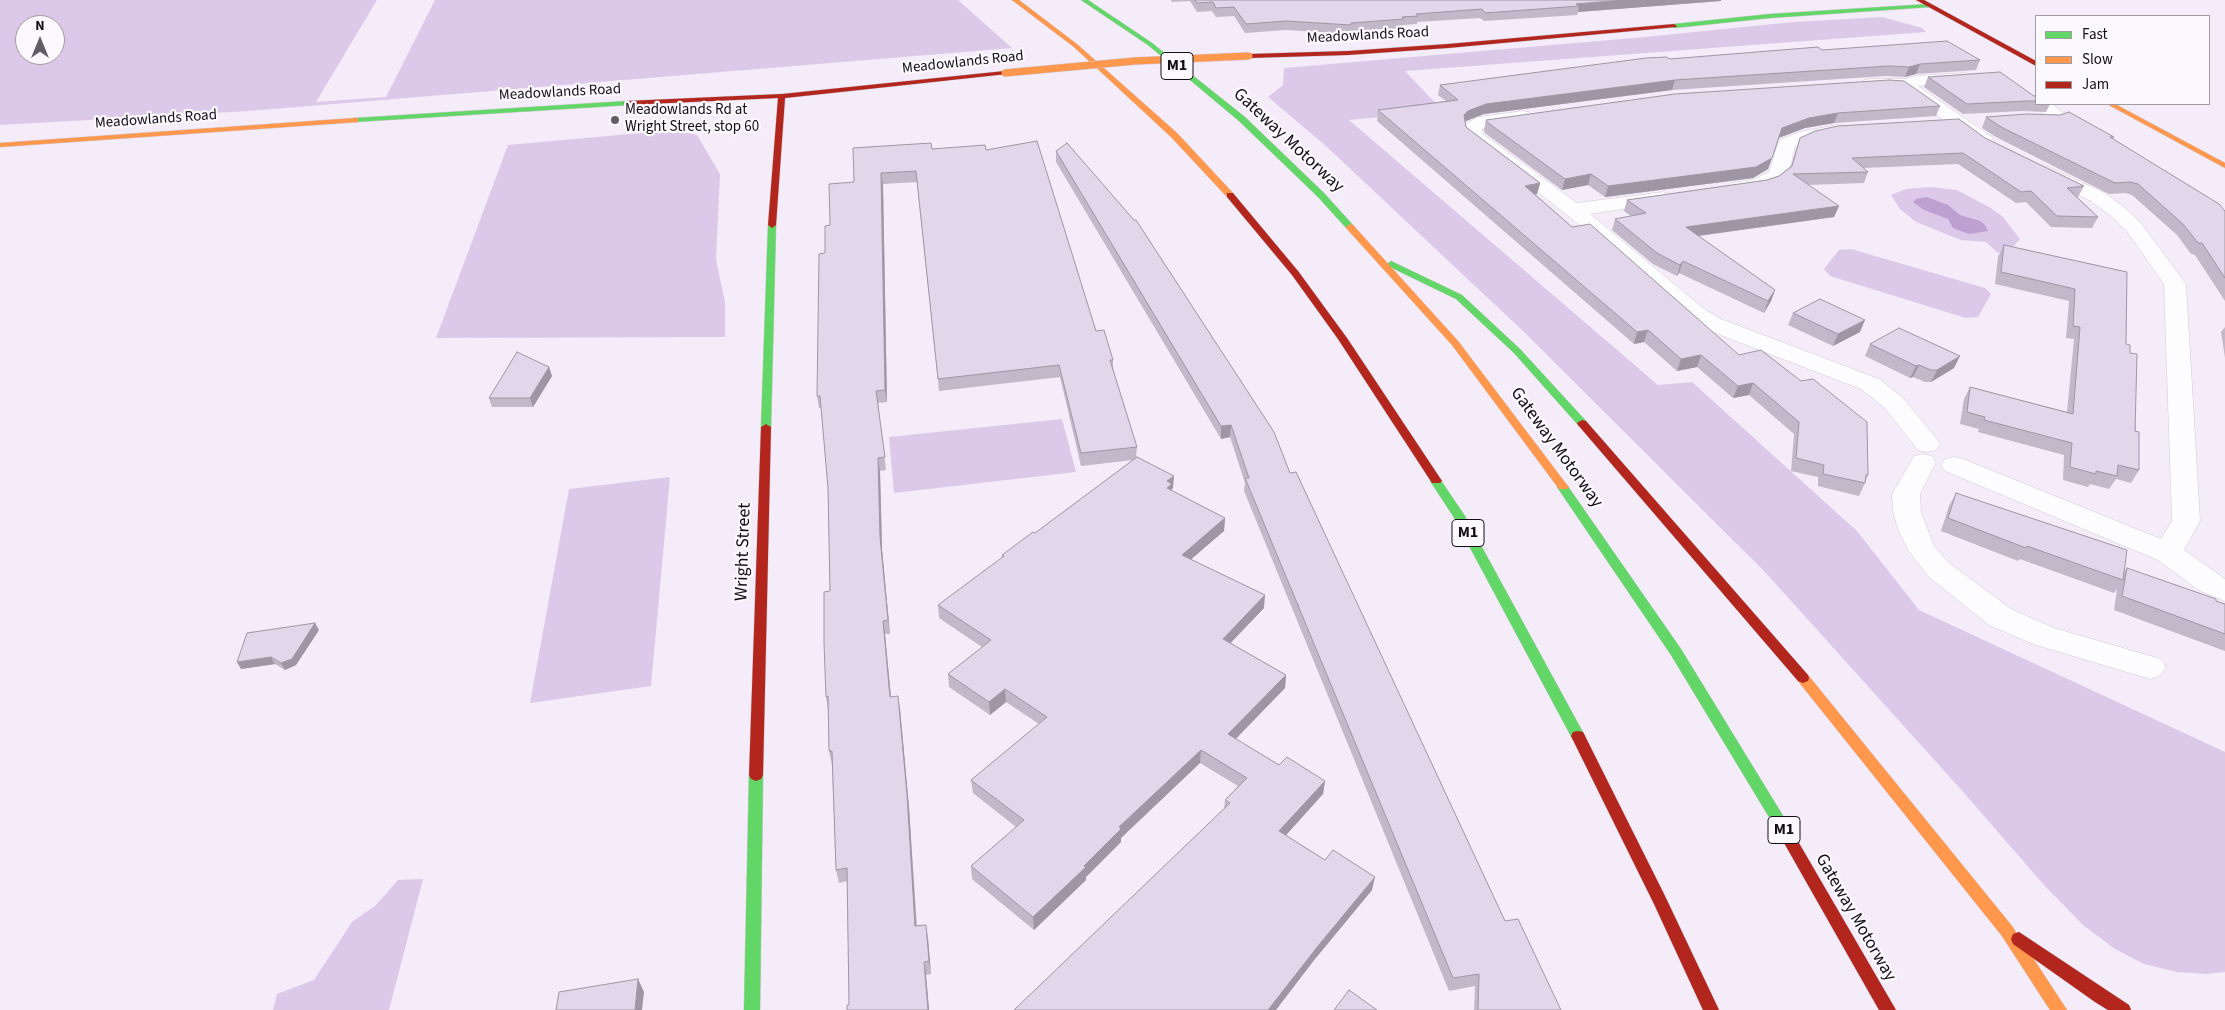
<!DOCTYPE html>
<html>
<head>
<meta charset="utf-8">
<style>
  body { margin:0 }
  #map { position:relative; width:2225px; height:1010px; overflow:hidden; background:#f4ecf9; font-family:"Source Sans 3",sans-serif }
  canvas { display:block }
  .legend { position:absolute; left:2035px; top:15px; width:175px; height:90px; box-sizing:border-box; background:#fbf9fd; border:1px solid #9e9ba1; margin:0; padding:6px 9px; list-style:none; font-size:15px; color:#130e16 }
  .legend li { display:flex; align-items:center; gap:10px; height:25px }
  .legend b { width:25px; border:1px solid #9e9ba1 }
  .north { position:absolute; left:15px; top:15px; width:50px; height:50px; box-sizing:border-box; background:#fbf9fd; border:1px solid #9e9ba1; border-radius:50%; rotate:0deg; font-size:14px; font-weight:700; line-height:20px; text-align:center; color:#130e16 }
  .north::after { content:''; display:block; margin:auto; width:18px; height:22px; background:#625c65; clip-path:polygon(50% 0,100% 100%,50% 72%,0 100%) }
</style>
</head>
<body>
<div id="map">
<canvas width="2225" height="1010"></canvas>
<ul class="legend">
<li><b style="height:6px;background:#63d668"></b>Fast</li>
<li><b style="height:6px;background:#ff974d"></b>Slow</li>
<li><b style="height:6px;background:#b3261e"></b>Jam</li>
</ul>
<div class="north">N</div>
</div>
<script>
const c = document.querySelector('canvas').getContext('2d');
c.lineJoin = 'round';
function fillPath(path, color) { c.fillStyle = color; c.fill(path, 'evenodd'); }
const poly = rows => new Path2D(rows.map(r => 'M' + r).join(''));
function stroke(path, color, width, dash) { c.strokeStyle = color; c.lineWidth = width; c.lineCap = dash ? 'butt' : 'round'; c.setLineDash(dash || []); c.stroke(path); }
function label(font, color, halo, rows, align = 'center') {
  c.font = font + ' "Source Sans 3",sans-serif'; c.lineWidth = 4.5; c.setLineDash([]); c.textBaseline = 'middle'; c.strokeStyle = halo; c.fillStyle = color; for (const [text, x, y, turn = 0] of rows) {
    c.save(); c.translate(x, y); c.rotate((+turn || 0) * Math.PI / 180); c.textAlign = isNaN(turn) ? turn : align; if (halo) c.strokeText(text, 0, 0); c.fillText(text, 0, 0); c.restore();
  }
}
fillPath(poly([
  [0,0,377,0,316,102,386,97,435,0,958,0,1012,48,249,111,0,125],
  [25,25,55,25,55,55,25,55],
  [1882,17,1922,28,1926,32,1405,71,1443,111,1349,120,1658,385,1692,382,1857,531,1919,610,2225,752,2225,972,2206,974,2177,972,2144,964,2115,949,2083,925,2044,885,1965,794,1765,572,1524,332,1327,147,1268,97,1283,85,1284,68,1645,37,1793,22],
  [683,132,697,135,720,174,716,260,725,302,725,337,436,338,508,145,641,133],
  [1930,187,1957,190,1989,207,2002,216,2020,239,2010,250,1998,253,1986,242,1961,240,1916,222,1900,209,1891,195,1906,189],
  [1851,249,1985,288,1991,294,1978,317,1966,318,1830,276,1824,269,1839,250],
  [1062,419,1076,472,894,493,889,437],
  [670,477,651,686,530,703,569,489],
  [423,879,389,1010,273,1010,277,994,314,980,352,922,376,905,398,880]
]), '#dcc9e9');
fillPath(poly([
  [1927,197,1948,205,1960,215,1980,221,1985,225,1988,231,1969,234,1953,228,1948,219,1924,210,1913,202,1916,199]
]), '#bd9fd1');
const street = poly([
  [1964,73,1970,74,1972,78,1970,82,1918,86,1992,137,1994,141,1992,145,1985,147,1978,145,1901,89,1870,89,1864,88,1861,84,1864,80,1870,79,1905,79,1916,76,1964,73],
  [2035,100,2036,104,2052,104,2062,112,2065,117,2076,125,2079,129,2076,133,2070,134,2064,133,2049,123,2047,117,2032,104,2035,100],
  [1523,111,1529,112,1532,116,1529,120,1489,126,1482,129,1483,134,1577,203,1663,192,1670,194,1673,198,1670,202,1590,214,1704,309,1721,319,1879,379,1902,397,1936,438,1940,444,1936,450,1927,452,1918,450,1884,407,1861,389,1705,329,1688,319,1566,214,1465,136,1464,127,1467,123,1478,117,1523,111],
  [1837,125,1843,126,1846,130,1843,134,1811,141,1795,147,1789,172,1783,180,1756,191,1738,193,1731,191,1728,187,1731,183,1752,180,1769,172,1779,140,1799,132,1837,125],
  [2048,167,2105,193,2125,208,2140,222,2186,284,2200,521,2184,550,2225,579,2225,601,2200,591,2158,560,1945,471,1941,465,1945,459,1954,457,1963,459,2161,539,2172,521,2164,284,2126,230,2111,216,2091,201,2041,177,2038,173,2041,169,2048,167],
  [1923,454,1932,456,1936,462,1920,494,1921,512,1934,546,1949,563,2011,609,2054,628,2161,659,2166,667,2161,675,2150,679,2033,644,1989,625,1929,577,1908,550,1898,529,1893,512,1892,494,1914,456,1923,454]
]);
const fast = poly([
  [1081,0,1088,0,1152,43,1245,117,1324,193,1353,225,1353,229,1347,229,1318,197,1239,121,1148,45,1081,0],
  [1929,4,1931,5,1931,7,1770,18,1674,28,1671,26,1674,24,1770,14,1929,4],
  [627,101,631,103,630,105,355,122,351,120,355,118,627,101],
  [772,222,776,225,771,427,766,430,761,427,768,225,772,222],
  [1391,261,1462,295,1520,349,1586,421,1587,423,1586,425,1578,425,1514,353,1456,299,1388,266,1387,264,1391,261],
  [1436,478,1440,479,1465,516,1585,736,1583,740,1578,741,1573,740,1453,516,1430,481,1436,478],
  [1563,484,1567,485,1681,649,1785,819,1787,823,1785,827,1780,829,1775,827,1671,655,1557,487,1563,484],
  [756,769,761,771,763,775,760,1010,744,1010,749,775,751,771,756,769]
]);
const slow = poly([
  [1012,0,1019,0,1078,45,1177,133,1233,193,1233,197,1227,197,1171,137,1074,47,1012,0],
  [2107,104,2115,104,2225,163,2225,168,2107,104],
  [355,118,358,118,358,122,0,147,0,143,355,118],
  [1350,224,1353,225,1458,341,1567,485,1569,487,1567,489,1559,489,1452,345,1347,229,1346,227,1350,224],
  [1803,673,1808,675,2012,926,2067,1010,2050,1010,2002,936,1798,681,1797,678,1798,675,1803,673]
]);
const jam = poly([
  [1916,0,1924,0,2036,61,2036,66,1916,0],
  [1674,24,1677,26,1676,27,1448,48,1348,55,1249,58,1246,56,1249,54,1348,51,1448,44,1674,24],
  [1005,71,1007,72,1007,74,785,98,776,225,772,228,768,225,778,98,627,105,623,103,627,101,782,94,1005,71],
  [1227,193,1233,193,1298,271,1347,338,1442,481,1440,483,1432,483,1338,339,1292,275,1227,197,1227,193],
  [1582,420,1586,421,1808,675,1809,678,1808,681,1803,683,1798,681,1578,425,1577,423,1582,420],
  [766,424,771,427,763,775,761,779,756,781,751,779,749,775,761,427,766,424],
  [1578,731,1583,732,1665,896,1719,1010,1703,1010,1654,904,1571,736,1573,732,1578,731],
  [1780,817,1785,819,1896,1010,1879,1010,1775,827,1773,823,1775,819,1780,817],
  [2019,932,2129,1005,2131,1010,2108,1010,2095,1002,2013,944,2011,939,2013,934,2019,932]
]);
stroke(street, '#d0c9d4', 1);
stroke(fast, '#d0c9d4', 1);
stroke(slow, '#d0c9d4', 1);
stroke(jam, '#d0c9d4', 1);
fillPath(street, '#fdfcfe');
fillPath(fast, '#63d668');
fillPath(slow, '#ff974d');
fillPath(jam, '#b3261e');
const slowBridge = poly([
  [1005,73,1135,61,1249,56]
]);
stroke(slowBridge, '#d0c9d4', 8, []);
stroke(slowBridge, '#ff974d', 7);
fillPath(poly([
  [1171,0,1721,0,1721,1,1578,12,1577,15,1484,21,1480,18,1417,22,1417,24,1403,25,1402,28,1350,31,1350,34,1286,30,1245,33,1234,16,1216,17,1212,11,1197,12,1190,1,1172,2],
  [1822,50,1980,60,1976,70,1916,74,1905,77,1885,76,1672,90,1484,114,1466,121,1465,123,1466,127,1540,183,1537,194,1535,194,1572,227,1868,475,1866,480,1865,483,1859,496,1818,486,1818,477,1791,471,1794,434,1749,395,1733,398,1697,367,1677,371,1644,342,1634,344,1377,121,1378,110,1446,101,1438,95,1440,85,1670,59],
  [1928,77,2036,96,2036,104,2050,104,2046,112,2022,111,1963,114,1924,87],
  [1940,106,1936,116,1834,123,1805,128,1779,138,1768,169,1753,178,1605,197,1588,185,1562,190,1485,133,1484,130,1486,120],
  [1986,117,2114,137,2113,139,2225,211,2225,301,2195,255,2191,254,2177,235,2132,195,2125,193,2109,194,1996,137,1982,128],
  [1800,138,1985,138,2084,186,2078,197,2077,197,2098,217,2092,228,2051,227,2026,202,2016,203,1958,164,1864,168,1868,172,1864,183,1808,185,1839,206,1834,217,1699,236,1775,290,1771,301,1764,313,1679,273,1677,276,1653,264,1612,230,1615,219,1631,216,1624,211,1627,200,1767,180,1779,176,1791,166],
  [932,149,986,150,1113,360,1113,371,1137,447,1136,457,1173,488,1172,489,1172,491,1225,518,1224,531,1191,559,1264,608,1230,643,1286,675,1285,688,1235,739,1279,765,1325,781,1323,794,1286,835,1372,890,1315,959,1224,809,1225,800,1238,786,1200,763,1121,838,1121,842,1086,877,1086,880,1034,930,972,879,971,866,1016,827,973,793,971,780,1039,724,1006,702,990,715,949,687,948,674,982,647,939,618,938,605,1002,558,1002,555,1035,533,1133,460,1081,466,1060,377,939,391,917,182,883,184,887,402,878,403,886,470,880,471,882,549,890,634,885,634,891,696,900,709,909,807,917,926,928,938,931,974,926,975,929,1010,847,1010,849,1005,847,881,839,883,836,870,832,765,829,751,828,710,826,697,830,591,828,488,821,408,819,408,817,396,825,253,830,225,854,182],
  [1056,151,1290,473,1505,921,1561,1010,1474,1010,1475,986,1449,991,1244,491,1245,483,1230,437,1221,439,1056,162],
  [2004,245,2127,272,2126,344,2130,353,2139,470,2131,483,2116,479,2109,489,2090,484,2088,487,2063,480,2064,455,1978,432,1979,429,1960,424,1964,399,1970,387,2067,412,2074,339,2066,338,2069,301,1995,284,1998,257],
  [1793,313,1860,332,1833,346,1788,325],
  [2225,327,2225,358,2221,332],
  [1870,344,1954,368,1931,382,1925,382,1913,377,1910,378,1865,356],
  [549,367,552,376,533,407,492,407,489,398],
  [1956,493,2124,572,2127,568,2225,604,2225,651,2114,610,2117,589,2114,593,2020,559,2018,561,1941,531,1949,506],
  [319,630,296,665,285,670,275,664,241,669]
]), '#c2b8c9');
fillPath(poly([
  [1624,0,1721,0,1721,1,1578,12,1579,6,1576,4],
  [1920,64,1916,74,1905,77,1909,67],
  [1675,80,1672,90,1484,114,1466,121,1462,126,1464,115,1468,111,1486,104],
  [1838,113,1834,123,1805,128,1778,138,1782,128,1809,118],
  [1772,158,1768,169,1753,178,1605,197,1608,186],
  [881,173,883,184,887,402,885,390],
  [1591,174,1588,185,1562,190,1565,179],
  [1540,183,1537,194,1523,197,1525,186],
  [1839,206,1834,217,1682,238,1686,227],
  [1683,261,1679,273,1677,276,1680,265],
  [1775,290,1771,301,1764,313,1768,301],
  [1865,320,1860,332,1833,346,1838,334],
  [1648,330,1644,342,1634,344,1637,332],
  [1701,355,1697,367,1677,371,1681,359],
  [1960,356,1954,368,1931,382,1937,370],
  [1919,365,1913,377,1910,378,1916,366],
  [549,367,552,376,533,407,530,398],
  [1753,383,1749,395,1733,398,1738,386],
  [1231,425,1230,437,1221,439,1221,426],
  [878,458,880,471,882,549,890,634,888,620,880,537],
  [1174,476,1173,488,1172,489,1172,496,1166,501,1167,481],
  [1225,518,1224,531,1181,568,1182,555],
  [1265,595,1264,608,1222,652,1223,639],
  [883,621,885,634,892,710,890,697],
  [315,623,319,630,296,665,285,670,281,663],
  [271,657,275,664,241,669,237,662],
  [1286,675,1285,688,1227,748,1228,734],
  [1005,689,1006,702,990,715,989,702],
  [898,696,900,709,909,807,917,939,915,926],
  [1201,750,1200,763,1121,838,1121,842,1086,877,1086,880,1034,930,1033,917,1084,866,1119,827],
  [1325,781,1323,794,1278,844,1279,831],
  [1375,877,1372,890,1315,959,1276,1010,1268,1010,1318,946],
  [926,925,928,938,931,974,929,961],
  [924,962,926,975,929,1010,928,1010],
  [638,979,644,992,642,1010,635,1010]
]), '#9e96a4');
const building = poly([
  [1195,0,1624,0,1576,4,1579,6,1485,13,1482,9,1416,14,1418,16,1402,17,1404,19,1351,23,1351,25,1286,21,1246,24,1234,7,1216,8,1213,2,1197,3,1195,0],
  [1947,41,1980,60,1920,64,1909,67,1889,66,1675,80,1486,104,1468,111,1464,115,1466,127,1540,183,1525,186,1572,227,1590,224,1739,355,1761,350,1801,381,1813,379,1867,422,1868,475,1866,475,1865,483,1823,474,1824,465,1796,458,1799,422,1753,383,1738,386,1701,355,1681,359,1648,330,1637,332,1378,110,1458,100,1440,85,1646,58,1666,57,1670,59,1818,47,1822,50,1947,41],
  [2000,72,2034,96,2036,96,2036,101,2027,101,1967,104,1928,77,2000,72],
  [1889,80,1904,81,1940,106,1838,113,1809,118,1782,128,1772,158,1756,167,1608,186,1591,174,1565,179,1487,122,1486,120,1675,94,1889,80],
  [2069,112,2114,137,2110,137,2219,204,2225,211,2225,278,2202,243,2198,243,2183,224,2138,184,2130,182,2115,183,2001,127,1986,117,2027,114,2060,115,2069,112],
  [1959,119,1985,138,2084,186,2067,188,2098,217,2057,216,2031,191,2021,192,1963,153,1852,158,1868,172,1793,174,1839,206,1686,227,1775,290,1768,301,1683,261,1680,265,1657,253,1615,219,1646,213,1627,200,1767,180,1779,176,1792,166,1800,138,1815,131,1838,126,1959,119],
  [1037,141,1096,331,1104,330,1113,360,1110,360,1137,447,1081,453,1059,365,938,379,916,171,881,173,885,390,876,391,885,457,878,458,880,537,888,620,883,621,890,697,898,696,907,794,915,926,926,925,929,961,924,962,928,1010,847,1010,847,1005,849,1005,847,868,836,870,832,751,829,751,828,696,826,697,824,643,824,592,830,591,828,488,820,396,817,396,819,254,825,253,825,226,830,225,829,184,854,182,853,148,931,143,932,149,985,145,986,150,1037,141],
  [1067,143,1134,220,1136,220,1274,432,1290,473,1296,472,1505,921,1518,919,1561,1010,1478,1010,1479,974,1453,978,1245,478,1249,478,1231,425,1221,426,1056,151,1067,143],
  [2004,245,2127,272,2126,344,2130,345,2130,353,2137,354,2135,431,2139,432,2139,470,2118,465,2117,476,2096,471,2096,474,2070,467,2072,443,1984,420,1985,417,1967,412,1970,387,2073,414,2080,327,2073,326,2075,289,2001,272,2004,245],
  [1820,299,1865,320,1838,334,1793,313,1820,299],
  [1899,328,1960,356,1937,370,1931,370,1919,365,1916,366,1870,344,1899,328],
  [517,352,549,367,530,398,489,398,517,352],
  [1137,457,1174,476,1167,481,1172,484,1167,488,1225,518,1182,555,1265,595,1223,639,1286,675,1228,734,1279,765,1287,757,1325,781,1279,831,1325,860,1333,850,1375,877,1318,946,1268,1010,1014,1010,1230,803,1225,800,1247,778,1201,750,1119,827,1121,829,1084,866,1086,867,1033,917,971,866,1024,820,971,780,1047,717,1005,689,989,702,948,674,991,640,938,605,1004,556,1002,555,1033,532,1035,533,1137,457],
  [1956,493,2127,550,2123,580,2027,546,2026,548,1948,518,1956,493],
  [2127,568,2216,599,2216,601,2225,604,2225,634,2122,596,2127,568],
  [315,623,292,659,281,663,271,657,237,662,247,633,315,623],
  [638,979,635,1010,556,1010,559,992,638,979],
  [1349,990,1377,1010,1334,1010,1349,990]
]);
fillPath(building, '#e2d6ea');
stroke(building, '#9e96a4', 1);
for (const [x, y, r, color] of [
  [615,120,5,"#625c65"]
]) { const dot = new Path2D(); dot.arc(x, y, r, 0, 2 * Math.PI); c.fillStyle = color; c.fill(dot); stroke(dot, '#fbf9fd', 2); }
label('15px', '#130e16', '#fbf9fd', [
  ["Meadowlands Road",1368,36,-3],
  ["Meadowlands Road",963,63,-6],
  ["Meadowlands Road",560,93,-3],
  ["Meadowlands Road",156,120,-4]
]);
label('15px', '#130e16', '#fbf9fd', [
  ["Meadowlands Rd at",625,111],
  ["Wright Street, stop 60",625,128]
], 'left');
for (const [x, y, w] of [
  [1177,66,32],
  [1468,533,32],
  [1784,830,32]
]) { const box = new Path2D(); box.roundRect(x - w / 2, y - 13.5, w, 27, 4); c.fillStyle = '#fbf9fd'; c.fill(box); stroke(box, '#130e16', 1); }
label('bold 16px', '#130e16', null, [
  ["M1",1177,66],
  ["M1",1468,533],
  ["M1",1784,830]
]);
label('18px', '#130e16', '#fbf9fd', [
  ["Gateway Motorway",1288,141,43],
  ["Gateway Motorway",1556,448,54],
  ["Wright Street",744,552,-88],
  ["Gateway Motorway",1855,918,60]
]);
</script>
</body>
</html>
